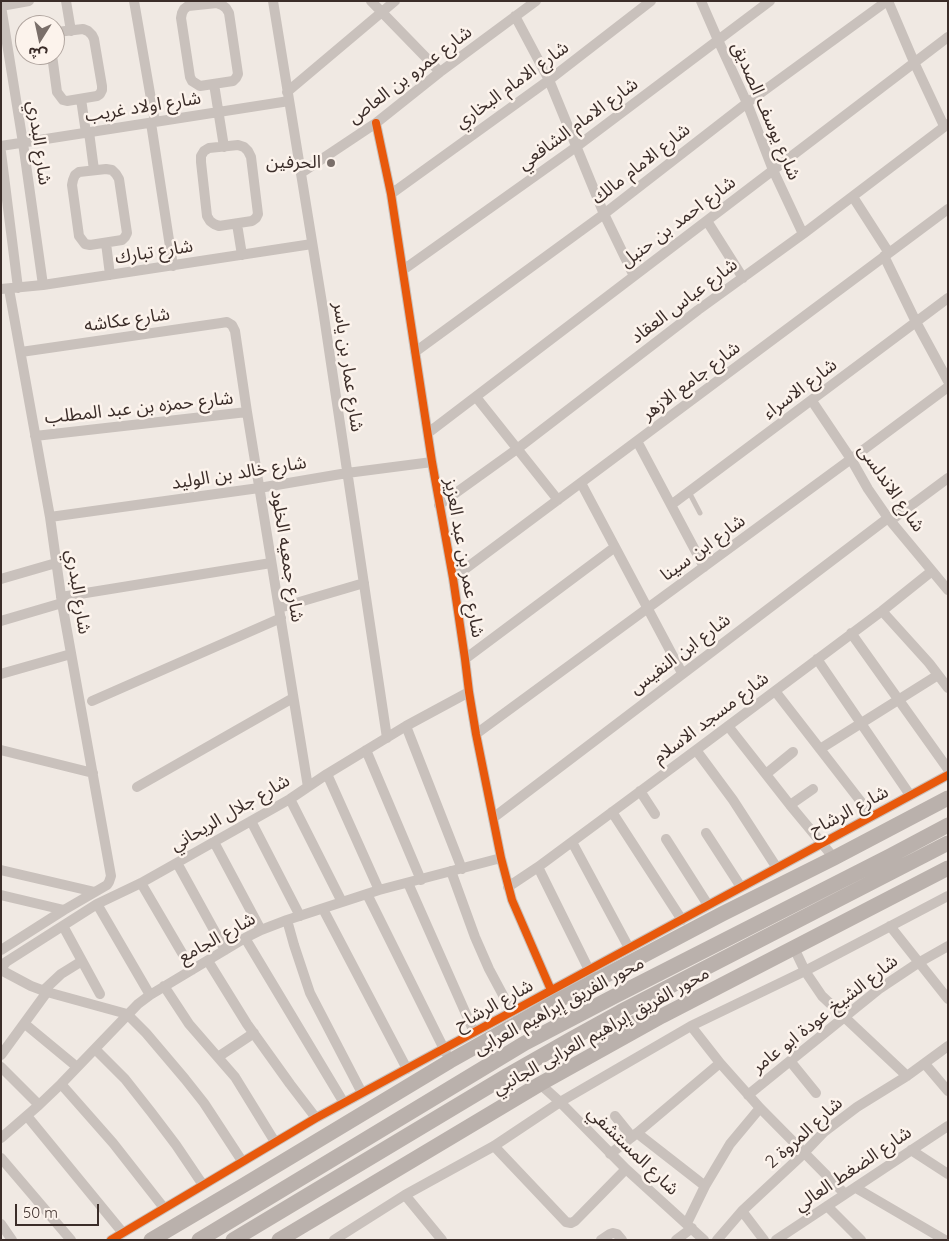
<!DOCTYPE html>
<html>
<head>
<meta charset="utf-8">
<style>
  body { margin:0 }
  #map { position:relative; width:949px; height:1241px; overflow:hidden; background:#f0e9e3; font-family:Quicksand,"Noto Sans Arabic",sans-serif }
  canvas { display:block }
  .frame { position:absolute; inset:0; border:2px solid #3b2d29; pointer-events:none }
  .north { position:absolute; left:15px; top:15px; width:50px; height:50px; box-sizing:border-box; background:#fcf3ec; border:1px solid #afa49e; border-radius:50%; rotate:190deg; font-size:14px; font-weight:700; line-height:20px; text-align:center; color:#3b2d29 }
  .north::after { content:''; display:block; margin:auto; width:18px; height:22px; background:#7a6f6a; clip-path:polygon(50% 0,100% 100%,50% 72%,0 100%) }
  .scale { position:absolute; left:15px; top:1204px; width:84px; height:22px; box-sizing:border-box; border:2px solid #3b2d29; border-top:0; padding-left:6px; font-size:15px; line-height:18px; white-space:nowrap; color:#3b2d29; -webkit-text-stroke:4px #fcf3ec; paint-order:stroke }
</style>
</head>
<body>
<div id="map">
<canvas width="949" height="1241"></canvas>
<div class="frame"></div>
<div class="north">ش</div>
<div class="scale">50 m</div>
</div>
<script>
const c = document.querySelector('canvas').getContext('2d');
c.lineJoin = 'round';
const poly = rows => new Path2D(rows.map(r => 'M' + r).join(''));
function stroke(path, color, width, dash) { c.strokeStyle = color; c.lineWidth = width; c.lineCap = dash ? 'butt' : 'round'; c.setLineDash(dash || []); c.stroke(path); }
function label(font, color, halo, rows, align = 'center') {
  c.font = font + ' Quicksand,"Noto Sans Arabic",sans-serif'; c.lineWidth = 5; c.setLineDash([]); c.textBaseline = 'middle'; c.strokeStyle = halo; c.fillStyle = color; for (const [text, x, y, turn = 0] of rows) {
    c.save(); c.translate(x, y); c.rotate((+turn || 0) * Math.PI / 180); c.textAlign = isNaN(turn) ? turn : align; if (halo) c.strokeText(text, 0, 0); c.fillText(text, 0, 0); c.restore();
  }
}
stroke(poly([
  [689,492,700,513]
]), '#c9c1bc', 5);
stroke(poly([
  [66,1,71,31],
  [134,1,155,122],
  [273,1,322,303,387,738],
  [371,1,440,72],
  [701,1,718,40,747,103,773,170,803,234],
  [888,1,914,62,944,126],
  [217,3,222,5,226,8,229,13,238,74,236,78,233,81,200,86,192,81,190,77,181,18,182,13,184,9,188,6,217,3],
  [1,6,23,143,43,285],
  [1,6,29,1],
  [515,16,549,80,604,214,634,276],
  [52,55,57,92,63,100,67,101,97,96,100,94,102,90,102,86,94,39,92,35,88,31,83,29,57,32,55,34],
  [214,84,224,147],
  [287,92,395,1],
  [81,99,86,133],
  [151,123,173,266],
  [376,123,391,194,432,462,453,578,465,659,469,692,476,734,501,858,512,900,551,990],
  [89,132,94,170],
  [238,145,244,147,248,151,251,157,258,214,256,218,252,221,219,226,214,224,210,221,207,216,201,162,201,156,204,151,209,148,238,145],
  [1,146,289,101],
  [1,152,18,288],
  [106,169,112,170,116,174,119,179,127,233,125,237,122,240,90,245,85,244,79,236,72,185,73,180,75,175,79,172,106,169],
  [301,173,376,123,440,72,536,1],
  [391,194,549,80,651,1],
  [853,197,889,253],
  [707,221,743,278],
  [237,224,242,255],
  [106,243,110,275],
  [884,256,916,322,948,381],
  [403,270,576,147,770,1],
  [1,289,43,285,312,244],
  [21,352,221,323,227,322,232,325,235,331,247,412,308,787],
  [415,352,604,214,747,103,887,1],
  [476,397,558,500],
  [812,401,851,459,868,489,888,518,948,590],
  [428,433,948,37],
  [35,436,247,412],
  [637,441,704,567],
  [581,483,682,673],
  [439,505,517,449,698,310,803,234,948,124],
  [671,505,948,298],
  [50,517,259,488,347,473,432,462],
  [890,521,948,478],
  [453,578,948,209],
  [1,579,56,563],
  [61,597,271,563],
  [279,608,364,583],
  [882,611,929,663,948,688],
  [1,621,62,603],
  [851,633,948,769],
  [465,659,615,547],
  [817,659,910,795],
  [1,674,71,654],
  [775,691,872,816],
  [92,701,281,618],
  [406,726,462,869],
  [728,726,790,805,834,858],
  [476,734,851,459,948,387],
  [820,749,938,675],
  [1,750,93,773],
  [366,750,421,880],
  [696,750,733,800,777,868],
  [327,774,379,890],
  [766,774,793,752],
  [137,787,293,698],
  [640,791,655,814],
  [290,799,342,902],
  [790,805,813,789],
  [612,812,682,920],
  [493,818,888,518],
  [251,821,300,916],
  [706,833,741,887],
  [666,839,708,905],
  [214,842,261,930],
  [572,842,629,948],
  [177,863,225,950],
  [538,867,592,976],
  [1,870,95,892],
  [451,871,475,937,489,969,512,1012],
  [141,883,192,970],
  [408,883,474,1032],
  [508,887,538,867,696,750,882,611,932,571],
  [367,894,446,1053],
  [1,895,64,910],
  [97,904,150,995],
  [323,909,407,1069],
  [287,920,294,945,310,993,362,1093],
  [63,926,100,994],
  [890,926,948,999],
  [245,938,344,1103],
  [794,948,805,971,822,996,907,1076],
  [1,950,64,910,107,885,109,882,111,876,62,603,50,517,9,289],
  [208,961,247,1024,290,1084,316,1118],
  [1,969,6,962,97,904,141,883,290,799,327,774,406,726,469,692],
  [1,970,31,986,47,992,127,1014,146,1033,185,1079,204,1103,242,1161],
  [164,986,189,1024,235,1077,275,1142],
  [44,990,61,974,82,961],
  [25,1024,77,1067],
  [691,1026,720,1063,760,1108,845,1194],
  [95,1049,125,1079,151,1112,176,1145,203,1185],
  [1,1055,47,992],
  [218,1057,254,1033],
  [790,1061,816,1093],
  [925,1064,948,1091],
  [1,1067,39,1105],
  [61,1084,113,1143,164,1208],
  [540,1084,560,1102,626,1169,704,1240],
  [748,1095,879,989,918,963,948,946],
  [27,1116,123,1233],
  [615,1116,632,1137],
  [637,1133,705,1186],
  [1,1138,39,1105,61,1084,138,1004,150,995,245,938,261,930,287,920,379,890,501,858],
  [494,1146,566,1222,571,1223,575,1221,626,1169],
  [911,1150,948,1174],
  [610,1154,637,1133,720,1063],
  [1,1158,71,1240],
  [856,1188,945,1240],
  [405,1195,442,1240],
  [827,1206,861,1240],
  [742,1211,764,1240],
  [687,1223,705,1186,730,1144,760,1108],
  [1,1224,12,1240],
  [111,1240,316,1118,948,775],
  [334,1240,405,1195,494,1146,560,1102,691,1026,805,971,948,896],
  [601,1240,610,1234,613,1233,617,1234,622,1240],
  [676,1240,692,1228],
  [717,1240,742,1211,800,1157,824,1132,857,1107,907,1076,948,1046],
  [776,1240,948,1126]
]), '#c9c1bc', 10);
stroke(poly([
  [592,1033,642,1021],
  [151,1240,244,1185,450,1061,557,1001,722,914,834,858,948,798],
  [199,1240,525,1043,613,997,890,856,948,825],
  [233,1240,508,1075,573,1038,620,1012,948,843],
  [279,1240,540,1084,662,1016,948,868]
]), '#bab1ac', 15);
stroke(poly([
  [376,123,391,194,432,462,453,578,465,659,469,692,476,734,501,858,512,900,551,990],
  [111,1240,316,1118,948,775]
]), '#e8590c', 8);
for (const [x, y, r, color] of [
  [331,163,5,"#7a6f6a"]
]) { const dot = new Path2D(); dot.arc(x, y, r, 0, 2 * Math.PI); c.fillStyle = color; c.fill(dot); stroke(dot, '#fcf3ec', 2); }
label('18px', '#3b2d29', '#fcf3ec', [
  ["شارع عمرو بن العاص",410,75,-37],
  ["شارع الامام البخاري",512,85,-36],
  ["شارع اولاد غريب",143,107,-9],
  ["شارع يوسف الصديق",766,111,67],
  ["شارع الامام الشافعي",578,124,-36],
  ["شارع البدري",39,143,82],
  ["شارع الامام مالك",641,164,-38],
  ["شارع احمد بن حنبل",678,222,-37],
  ["شارع تبارك",154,252,-9],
  ["شارع عباس العقاد",684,301,-37],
  ["شارع عكاشه",127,320,-8],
  ["شارع عمار بن ياسر",348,367,82],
  ["شارع جامع الازهر",691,381,-37],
  ["شارع الاسراء",800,389,-37],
  ["شارع حمزه بن عبد المطلب",139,408,-6],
  ["شارع خالد بن الوليد",239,473,-9],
  ["شارع الاندلسى",891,488,55],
  ["شارع ابن سينا",703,548,-36],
  ["شارع جمعيه الخلود",287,556,81],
  ["شارع عمر بن عبد العزيز",464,558,80],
  ["شارع البدري",78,592,81],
  ["شارع ابن النفيس",680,654,-37],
  ["شارع مسجد الاسلام",711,718,-37],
  ["شارع الرشاح",849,811,-28],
  ["شارع جلال الريحاني",230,813,-30],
  ["شارع الجامع",217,938,-29],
  ["شارع الرشاح",494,1005,-29],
  ["محور الفريق إبراهيم العرابى",559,1006,-28],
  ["شارع الشيخ عودة ابو عامر",825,1014,-38],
  ["محور الفريق إبراهيم العرابى الجانبي",601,1031,-29],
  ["شارع المروة 2",804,1133,-42],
  ["شارع المستشفي",633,1151,44],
  ["شارع الضغط العالي",853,1169,-34]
]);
label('18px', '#3b2d29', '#fcf3ec', [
  ["الحرفين",321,163]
], 'right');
</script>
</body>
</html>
